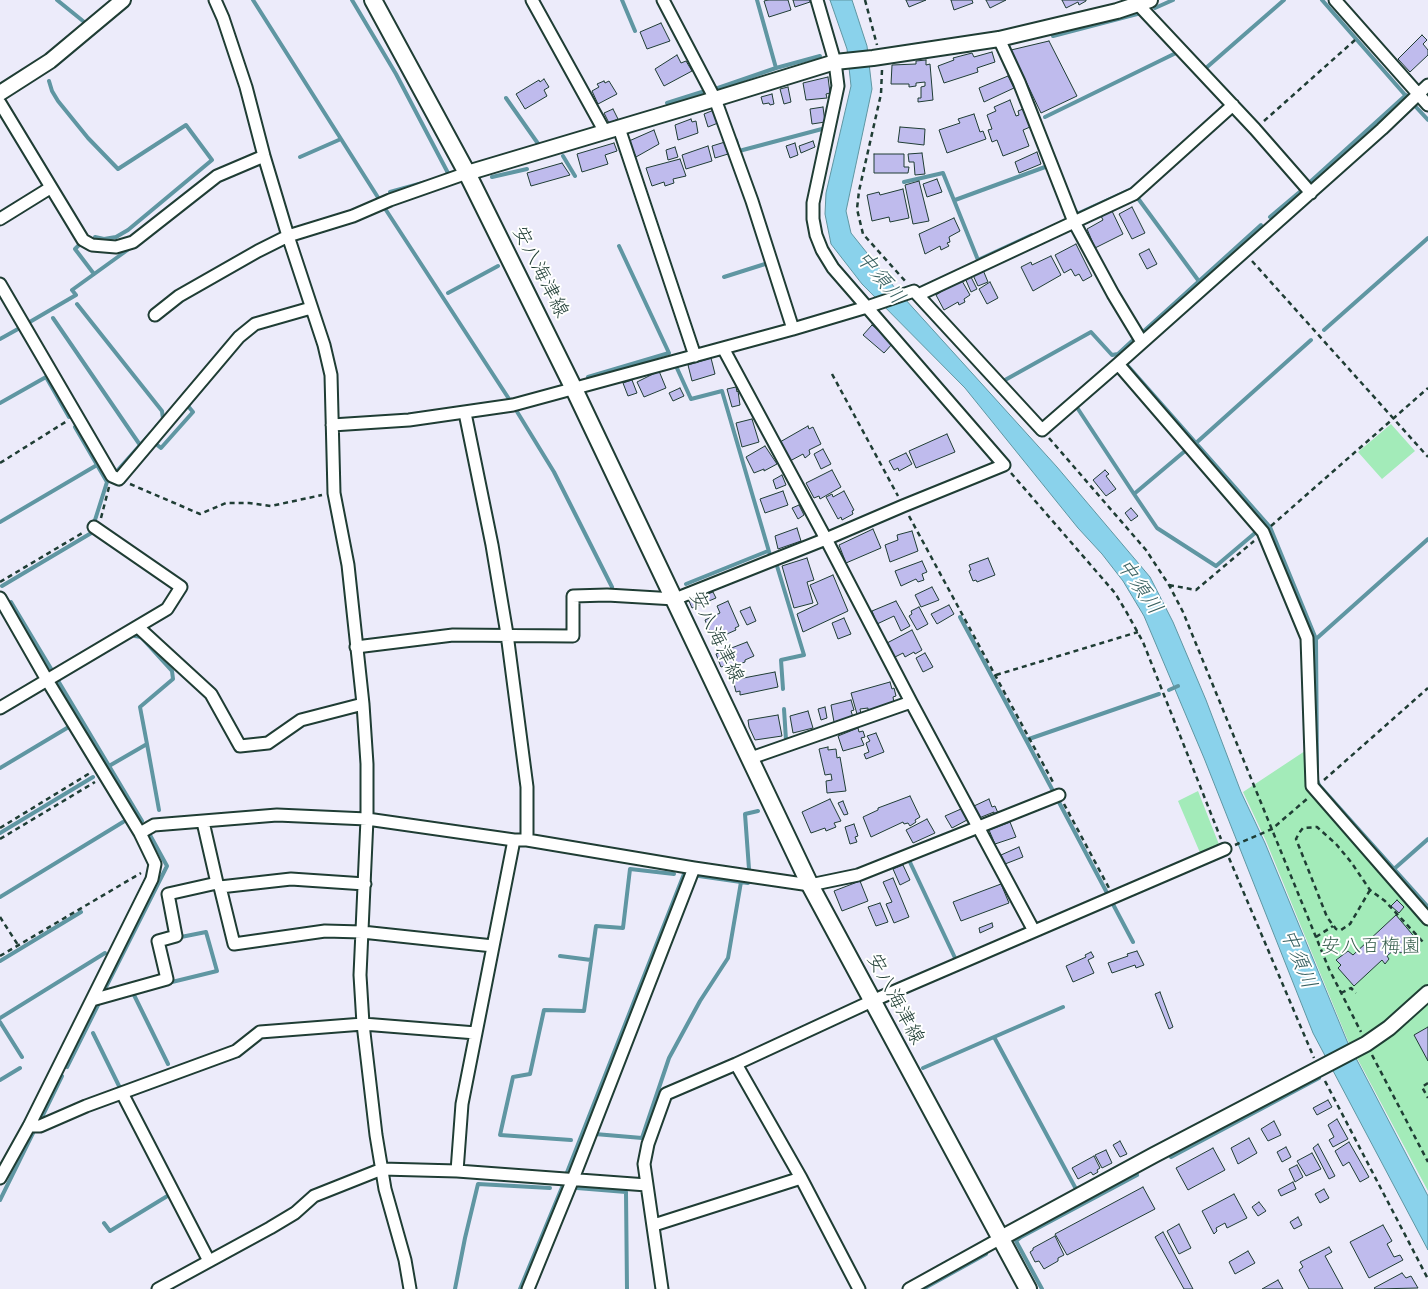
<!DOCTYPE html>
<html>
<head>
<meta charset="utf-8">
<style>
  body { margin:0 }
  canvas { display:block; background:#ecebfa }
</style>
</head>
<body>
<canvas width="1428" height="1289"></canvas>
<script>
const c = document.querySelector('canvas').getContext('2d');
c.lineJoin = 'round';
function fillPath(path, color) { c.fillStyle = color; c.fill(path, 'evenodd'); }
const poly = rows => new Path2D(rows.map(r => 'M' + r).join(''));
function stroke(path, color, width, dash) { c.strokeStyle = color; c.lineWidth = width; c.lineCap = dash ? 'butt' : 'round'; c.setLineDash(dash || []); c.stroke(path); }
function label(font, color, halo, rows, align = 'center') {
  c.font = font + ' Caveat,"Klee One",sans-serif'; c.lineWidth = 4; c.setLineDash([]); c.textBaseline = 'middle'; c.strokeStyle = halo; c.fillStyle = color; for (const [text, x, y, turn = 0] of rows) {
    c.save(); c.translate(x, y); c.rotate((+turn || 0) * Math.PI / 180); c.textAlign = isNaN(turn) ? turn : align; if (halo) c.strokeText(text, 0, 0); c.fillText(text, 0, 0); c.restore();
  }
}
fillPath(poly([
  [1391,424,1415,451,1382,479,1358,452],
  [1308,749,1310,788,1428,925,1428,1191,1348,1041,1266,841,1243,792],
  [1198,791,1220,847,1201,855,1178,801]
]), '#a3ebb9');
const water = poly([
  [830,0,852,0,867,46,872,89,846,211,851,233,895,288,1057,467,1150,577,1173,622,1206,700,1241,792,1265,843,1347,1041,1428,1196,1428,1250,1313,1033,1204,758,1144,616,1123,581,1102,554,1078,528,965,388,862,284,831,244,825,214,826,193,851,86,847,49,830,0]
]);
fillPath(water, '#8ad2eb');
stroke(water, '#5f96a2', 1);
stroke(poly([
  [57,0,83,21],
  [253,0,379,199],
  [352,0,396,74,448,173,445,176],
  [622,0,635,31],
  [757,0,776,68,820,56],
  [1322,0,1406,96],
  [1155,8,1173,0],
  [1053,36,1141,13,1143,15],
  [1206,68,1284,0],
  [49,81,52,91,58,101,88,138,118,169,186,125,212,160,128,230,116,237,104,239,95,237],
  [715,89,776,68],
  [506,98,539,145],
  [667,103,705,91],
  [1416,107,1428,120],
  [1045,117,1178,52],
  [736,140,739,151,822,129],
  [563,156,575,176],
  [300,157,341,139],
  [492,177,527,169],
  [904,182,943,173,978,260,1032,235],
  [1309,183,1406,95],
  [390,192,426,182],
  [1137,197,1198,280],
  [955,200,1045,167],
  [384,207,511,402],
  [1075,210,1077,214,1134,188],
  [1270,217,1302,190,1299,187],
  [80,244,75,249,94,274],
  [724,277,765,264],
  [448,293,498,266],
  [77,304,162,411,163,419,156,427],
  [53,318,140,445],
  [28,323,76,295,72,290,133,246],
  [1324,330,1428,238],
  [1144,331,1261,225],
  [0,339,18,329],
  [676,366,691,399,722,391,770,555],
  [1128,366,1270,527,1316,639,1317,768],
  [588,377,669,353,619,246],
  [1005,380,1091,332,1112,355,1118,354,1132,341],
  [0,403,46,377,69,417],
  [1078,409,1134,494,1185,451],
  [516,410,554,472,612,587],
  [75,427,107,482,95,520],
  [1196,443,1311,340],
  [156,444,161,448,193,412,188,406],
  [117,471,150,434],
  [1134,494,1157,528,1216,566,1255,533],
  [0,522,97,465],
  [777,566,804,655,781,660,783,689],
  [686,584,768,551],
  [2,586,93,532],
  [11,602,53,672],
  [960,617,1026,740],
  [1316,639,1428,539],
  [57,679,142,821],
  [1169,690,1178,686],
  [784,709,786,740],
  [147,744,159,810],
  [109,766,147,744,140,707,173,679,172,671,141,637,135,636],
  [0,768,67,728],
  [1317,780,1319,785,1428,907],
  [0,833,93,777],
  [908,858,956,960],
  [749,869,745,814,758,811],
  [1394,869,1428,839],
  [699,876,748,883],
  [0,897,123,822],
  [1133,942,1026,740,1159,694],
  [560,956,591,960],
  [0,961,81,912],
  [172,982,217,971,206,932,181,937],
  [104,991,167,866,150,835],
  [134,995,168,1064],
  [0,1018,105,953],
  [0,1022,22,1057],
  [93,1033,120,1088],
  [994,1037,1063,1007],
  [67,1067,99,1003],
  [923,1068,994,1037,1076,1189],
  [0,1080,20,1068],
  [40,1121,62,1076],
  [595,1134,642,1138,669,1058,700,1001,728,958,741,882],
  [571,1140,500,1135,513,1077,530,1074,544,1010,584,1011,596,926,623,928,630,869,674,874],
  [1171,1157,1319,1078],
  [566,1175,684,874],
  [577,1188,626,1192,627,1289],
  [0,1200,33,1133],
  [104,1223,110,1231,169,1195],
  [455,1289,465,1238,478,1184,550,1188],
  [520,1289,563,1185],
  [923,1289,986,1254],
  [1042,1289,1016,1241,1021,1237,1137,1175]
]), '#5f96a2', 4);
const building = poly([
  [768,0,788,0,791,10,769,17,764,1,768,0],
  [793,0,810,0,810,2,795,7,793,0],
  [906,0,926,0,909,7,906,0],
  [951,0,972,0,973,3,954,10,951,0],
  [986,0,1006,0,990,8,986,0],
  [1062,0,1086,0,1086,1,1079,5,1078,2,1066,8,1062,0],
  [661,23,670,41,647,49,640,32,661,23],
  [1422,35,1427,40,1423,44,1428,50,1428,55,1410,72,1398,59,1422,35],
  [1049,41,1077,96,1041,113,1011,50,1049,41],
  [992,52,995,62,977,68,978,72,944,83,938,66,954,60,953,58,972,53,974,57,992,52],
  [677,55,681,63,686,61,692,71,664,86,655,69,677,55],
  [926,60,926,65,930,64,933,100,918,102,918,98,921,98,921,87,925,86,925,82,916,83,916,86,909,87,909,84,891,84,892,65,916,64,916,61,926,60],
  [1008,76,1014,88,984,102,979,88,1008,76],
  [828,77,830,93,826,94,827,98,806,100,803,83,828,77],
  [544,79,549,87,544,90,547,96,525,109,516,94,539,80,540,82,544,79],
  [604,81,605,83,609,81,617,94,598,104,592,91,599,87,597,84,604,81],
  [788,87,791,102,784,104,780,89,788,87],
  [772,94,774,104,770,105,769,103,763,104,761,97,772,94],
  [1010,100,1016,116,1019,115,1018,111,1023,109,1030,127,1023,130,1029,146,1003,156,997,140,992,142,988,130,992,129,987,115,996,111,994,107,1010,100],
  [823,107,825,122,812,124,810,109,823,107],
  [613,109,618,119,609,123,604,113,613,109],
  [714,110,718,123,708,127,704,114,714,110],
  [974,114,980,132,983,131,986,139,947,153,939,130,960,123,958,119,974,114],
  [691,119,692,122,696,121,698,133,678,140,675,125,691,119],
  [900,127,925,129,924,145,898,142,900,127],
  [654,130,659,144,636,157,629,141,654,130],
  [813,141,815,147,801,153,799,146,813,141],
  [725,142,728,154,715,158,712,146,725,142],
  [614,143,617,151,605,155,608,164,582,172,577,154,614,143],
  [795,143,798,155,790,158,786,146,795,143],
  [708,146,712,161,686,169,682,155,708,146],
  [675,147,678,157,668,160,666,150,675,147],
  [1037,152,1041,164,1019,173,1015,162,1037,152],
  [922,153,925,174,915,175,914,162,909,162,908,154,922,153],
  [874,154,904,154,904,167,909,167,908,173,874,173,874,154],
  [680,159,686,176,673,179,674,183,665,186,664,182,652,186,646,168,680,159],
  [562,163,570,175,531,186,527,173,562,163],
  [937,179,942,192,927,197,923,184,937,179],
  [919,181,929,221,913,224,905,185,919,181],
  [903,189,909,218,890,222,889,217,872,221,867,195,879,192,880,195,903,189],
  [1132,207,1145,233,1132,239,1119,214,1132,207],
  [1112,211,1123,234,1095,248,1087,229,1103,220,1101,216,1112,211],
  [954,218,960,231,949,237,950,242,947,243,949,246,941,250,940,246,925,254,919,234,954,218],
  [1076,244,1092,276,1083,281,1079,274,1075,276,1071,269,1064,273,1055,255,1076,244],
  [1149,249,1157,264,1147,269,1139,254,1149,249],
  [1051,256,1061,275,1033,291,1021,267,1031,262,1032,265,1051,256],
  [983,270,988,282,978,286,973,275,983,270],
  [970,275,977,289,971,292,965,278,970,275],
  [961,279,970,295,964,299,965,302,959,305,958,302,944,310,936,295,961,279],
  [990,282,998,298,987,304,979,289,990,282],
  [872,325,893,343,884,353,863,335,872,325],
  [711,358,715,374,692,381,688,365,711,358],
  [659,371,666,388,644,397,637,382,659,371],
  [632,380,637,393,628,396,623,383,632,380],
  [736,387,737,392,738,391,740,405,732,407,727,389,736,387],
  [680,388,684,396,673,401,669,393,680,388],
  [752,419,759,442,742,447,736,423,752,419],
  [808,426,809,429,813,427,821,444,809,450,810,454,805,458,803,454,790,461,780,442,808,426],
  [947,434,955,452,916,468,909,451,947,434],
  [765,446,777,464,764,471,764,469,754,473,746,457,765,446],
  [823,449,831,464,821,469,814,454,823,449],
  [906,453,912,464,899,471,898,468,894,470,889,461,906,453],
  [832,470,841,487,820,499,819,496,814,498,806,483,832,470],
  [1105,470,1109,474,1106,476,1116,489,1106,496,1093,480,1105,470],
  [782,475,786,485,776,489,773,480,782,475],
  [783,491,788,505,765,513,760,499,783,491],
  [844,491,854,510,852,511,853,514,842,520,841,517,838,519,826,497,832,494,833,497,844,491],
  [799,505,804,515,798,519,792,508,799,505],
  [1131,508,1138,516,1131,521,1125,513,1131,508],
  [797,528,801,541,778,549,775,536,797,528],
  [873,529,881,548,846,563,839,545,873,529],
  [912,531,918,551,890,562,885,545,898,540,897,535,912,531],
  [807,558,814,580,807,582,813,603,794,608,782,566,807,558],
  [988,558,995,575,977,582,976,580,973,581,969,571,971,570,969,565,988,558],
  [922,561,927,572,922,574,924,580,918,582,916,579,901,586,895,571,922,561],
  [833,575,848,611,803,632,797,614,818,604,810,585,833,575],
  [932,587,939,600,921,607,915,595,932,587],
  [713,592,716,598,692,608,689,601,713,592],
  [728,601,739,626,735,628,736,630,727,634,725,631,712,637,705,620,720,613,717,606,728,601],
  [896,601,910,626,901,631,894,616,877,624,872,611,896,601],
  [949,605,954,614,937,624,931,614,949,605],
  [750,607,756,621,747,625,740,611,750,607],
  [919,607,928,624,917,630,909,616,912,614,911,611,919,607],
  [844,618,851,634,838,639,832,623,844,618],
  [912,630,922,650,915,654,914,652,905,657,903,653,895,657,887,643,912,630],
  [747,642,754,656,745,660,745,662,729,668,728,665,721,667,716,654,747,642],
  [925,653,933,667,923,672,916,658,925,653],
  [775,672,778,687,740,695,740,691,736,692,733,680,775,672],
  [890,682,892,689,894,688,896,696,893,697,894,703,868,711,868,708,860,709,861,714,857,714,851,693,890,682],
  [851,700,854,710,851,711,853,717,834,722,831,705,851,700],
  [825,707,827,718,821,720,818,709,825,707],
  [808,711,813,728,793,733,790,716,808,711],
  [778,715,782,736,755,740,749,727,748,720,778,715],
  [858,728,859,732,863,731,865,737,861,738,864,745,843,751,838,736,858,728],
  [876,733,884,752,866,759,864,754,869,752,866,743,870,741,867,736,876,733],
  [828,747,828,750,836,749,837,758,840,757,846,791,827,793,826,781,832,780,831,774,825,775,819,749,828,747],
  [910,796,920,817,915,820,916,822,910,826,908,823,904,824,903,822,871,837,863,817,878,810,878,808,910,796],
  [830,799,841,821,834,823,836,827,826,831,825,828,811,833,802,812,830,799],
  [989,799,992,807,995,806,998,813,994,814,994,812,979,818,974,806,989,799],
  [843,801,848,814,844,815,838,803,843,801],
  [961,809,967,820,952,828,945,816,961,809],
  [927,819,935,833,913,843,906,830,927,819],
  [1010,822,1016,837,995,844,989,830,1010,822],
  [854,824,858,836,855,837,857,842,850,844,845,827,854,824],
  [1019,847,1023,857,1005,864,1001,855,1019,847],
  [903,865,910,880,900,885,893,869,903,865],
  [893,878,909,917,894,923,886,904,892,902,883,882,893,878],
  [860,881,868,901,842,911,834,891,860,881],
  [1001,884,1009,903,961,921,953,902,1001,884],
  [1397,900,1404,907,1399,913,1391,906,1397,900],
  [880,903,888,922,876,926,868,907,880,903],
  [1396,915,1417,940,1401,953,1395,949,1387,956,1389,959,1385,964,1382,960,1354,986,1338,968,1341,965,1336,960,1348,951,1353,955,1396,915],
  [992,923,993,927,980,933,979,928,992,923],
  [1137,951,1144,965,1136,968,1135,965,1112,973,1108,963,1128,956,1127,954,1137,951],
  [1091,952,1094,957,1088,960,1094,973,1073,982,1066,966,1086,957,1085,955,1091,952],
  [1160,992,1173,1027,1169,1029,1155,994,1160,992],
  [1428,1027,1428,1061,1414,1035,1428,1027],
  [1328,1100,1332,1107,1317,1115,1313,1108,1328,1100],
  [1337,1119,1348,1139,1333,1147,1329,1140,1334,1137,1328,1125,1337,1119],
  [1274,1121,1281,1135,1268,1141,1261,1129,1274,1121],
  [1249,1138,1257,1153,1238,1164,1231,1148,1249,1138],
  [1120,1141,1127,1154,1120,1157,1113,1145,1120,1141],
  [1349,1142,1369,1177,1360,1182,1349,1162,1343,1166,1335,1151,1349,1142],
  [1318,1144,1335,1176,1329,1179,1313,1148,1318,1144],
  [1286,1147,1291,1157,1282,1162,1277,1152,1286,1147],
  [1213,1148,1225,1170,1188,1190,1176,1168,1213,1148],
  [1106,1150,1112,1163,1102,1168,1095,1155,1106,1150],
  [1312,1153,1321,1169,1306,1176,1297,1161,1312,1153],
  [1094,1156,1100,1168,1097,1170,1098,1172,1093,1175,1091,1172,1078,1179,1072,1168,1094,1156],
  [1297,1165,1303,1177,1295,1182,1289,1169,1297,1165],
  [1293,1182,1296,1189,1281,1196,1278,1190,1293,1182],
  [1143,1187,1155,1209,1067,1255,1055,1234,1143,1187],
  [1324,1189,1329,1198,1320,1203,1315,1194,1324,1189],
  [1234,1194,1247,1218,1227,1228,1225,1223,1216,1228,1217,1231,1214,1234,1202,1211,1234,1194],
  [1259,1202,1266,1211,1258,1216,1252,1207,1259,1202],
  [1298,1217,1302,1225,1294,1229,1290,1222,1298,1217],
  [1179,1224,1191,1248,1179,1254,1167,1231,1179,1224],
  [1383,1225,1392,1241,1387,1244,1394,1257,1400,1255,1403,1260,1369,1278,1350,1242,1383,1225],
  [1163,1232,1193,1289,1184,1289,1155,1237,1163,1232],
  [1055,1236,1064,1255,1058,1258,1058,1261,1044,1269,1039,1261,1035,1262,1030,1252,1033,1250,1033,1248,1055,1236],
  [1329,1247,1332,1252,1325,1256,1343,1289,1309,1289,1299,1270,1303,1267,1300,1262,1329,1247],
  [1248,1251,1255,1263,1235,1274,1229,1262,1248,1251],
  [1402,1273,1406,1278,1411,1276,1418,1288,1375,1289,1374,1288,1402,1273],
  [1278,1280,1283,1289,1262,1289,1278,1280]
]);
fillPath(building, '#bfbbed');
stroke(building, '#1f3d34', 1);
const minor = poly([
  [215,0,223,18,246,87,264,156,288,236,324,345,331,375,334,493,348,565,363,704,367,764,367,819,360,975,363,1024,376,1135,385,1189,405,1260,410,1289],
  [532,0,605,132],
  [663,0,715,99,752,201,793,329],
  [1134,0,1255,129,1311,193],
  [1335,0,1428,105],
  [999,39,1019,82,1074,222,1113,294,1142,342],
  [0,103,83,240,92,245,116,247,133,242,217,176,264,156],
  [619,128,695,356],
  [0,219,50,188],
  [0,284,112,476,119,479,239,337,255,324,311,308],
  [918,295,1134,194,1233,105],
  [155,315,179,296,258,251,288,236,353,216,390,200,467,173],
  [723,348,826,539,903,506,1004,465,833,268,822,250,816,235,813,219,813,203,838,86,835,62,817,0],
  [1118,364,1263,532,1307,638,1312,786,1428,919],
  [465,413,492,545,507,634,527,787,527,840],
  [332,425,409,420,513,405,793,329,867,307,914,291,1042,430,1118,364,1382,129,1428,85],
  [0,598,47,680,140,833,155,864,152,879,29,1126,0,1178],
  [138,627,211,694,240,746,268,743,301,720,363,704],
  [356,647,453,635,573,636,573,596,607,595,675,599,826,539,911,702,1034,931],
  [0,708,167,609,181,587,94,527],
  [751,758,911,702],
  [140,833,154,825,277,815,367,819,514,840,527,840,694,868,810,885,858,875,1059,795],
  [217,883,220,887,291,879,365,884],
  [220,887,234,944,325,931,362,932,493,946],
  [92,1000,167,979,158,941,176,936,168,894,217,883,203,822],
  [736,1064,801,1178,859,1289],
  [122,1093,209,1261],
  [29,1126,40,1126,86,1106,236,1051,260,1032,363,1024,476,1033],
  [457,1171,462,1104,514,840],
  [654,1225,801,1178],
  [158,1289,270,1228,295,1213,314,1196,382,1169,457,1171,647,1185],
  [528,1289,573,1179,694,868],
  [662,1289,644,1164,648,1144,666,1094,736,1064,872,1001,1225,849],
  [909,1289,1001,1238]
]);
const tertiary = poly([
  [0,93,50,61,123,0],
  [467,173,715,99,835,62,873,58,999,39,1117,11,1150,0],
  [1001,1238,1154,1155,1366,1044,1389,1028,1428,993]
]);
const secondary = poly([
  [373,0,467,173,574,389,810,885,1028,1289]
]);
stroke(minor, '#1f3d34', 15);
stroke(tertiary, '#1f3d34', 18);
stroke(secondary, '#1f3d34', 20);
stroke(poly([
  [865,0,877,45],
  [882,70,881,94,859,191,857,209,863,234,906,282],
  [1264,121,1355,40],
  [1252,261,1428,457],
  [832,374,898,496],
  [1049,438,1146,550,1169,585,1183,612,1329,969,1361,1032],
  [0,463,67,421],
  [1011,473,1115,593,1127,613,1143,642,1221,839],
  [130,484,200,514,226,503,249,503,271,506,322,495],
  [909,516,1054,784],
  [101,518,109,487],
  [1271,526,1428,388],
  [0,582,84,532],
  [1169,585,1196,590,1254,541],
  [996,675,1138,632],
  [1324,780,1428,688],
  [1064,804,1109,888],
  [0,828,90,773],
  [0,839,95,782],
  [1235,845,1272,829,1308,798],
  [1229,858,1314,1058],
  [1370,890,1350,924,1341,930,1336,929,1327,917,1308,869,1296,839,1299,833,1303,828,1317,827,1336,844,1351,862,1370,890,1385,901,1423,942],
  [0,917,18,945],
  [1316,937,1333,926],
  [0,956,141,873],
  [1341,993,1351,988,1356,993],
  [1372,1055,1428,1162],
  [1325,1081,1428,1279],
  [1428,1083,1422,1087,1428,1098]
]), '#1f3d34', 2.5, [5, 4]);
stroke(minor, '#fff', 11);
stroke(tertiary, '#fff', 14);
stroke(secondary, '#fff', 16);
label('20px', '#1f3d34', '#fff', [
  ["安八海津線",540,272,63],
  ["安八海津線",716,637,64],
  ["安八海津線",895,999,62]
]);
label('20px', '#39604f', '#fff', [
  ["安八百梅園",1371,947]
]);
label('italic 21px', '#3a6262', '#fff', [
  ["中須川",880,278,50],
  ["中須川",1139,587,55],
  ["中須川",1298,959,68]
]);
</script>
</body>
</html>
